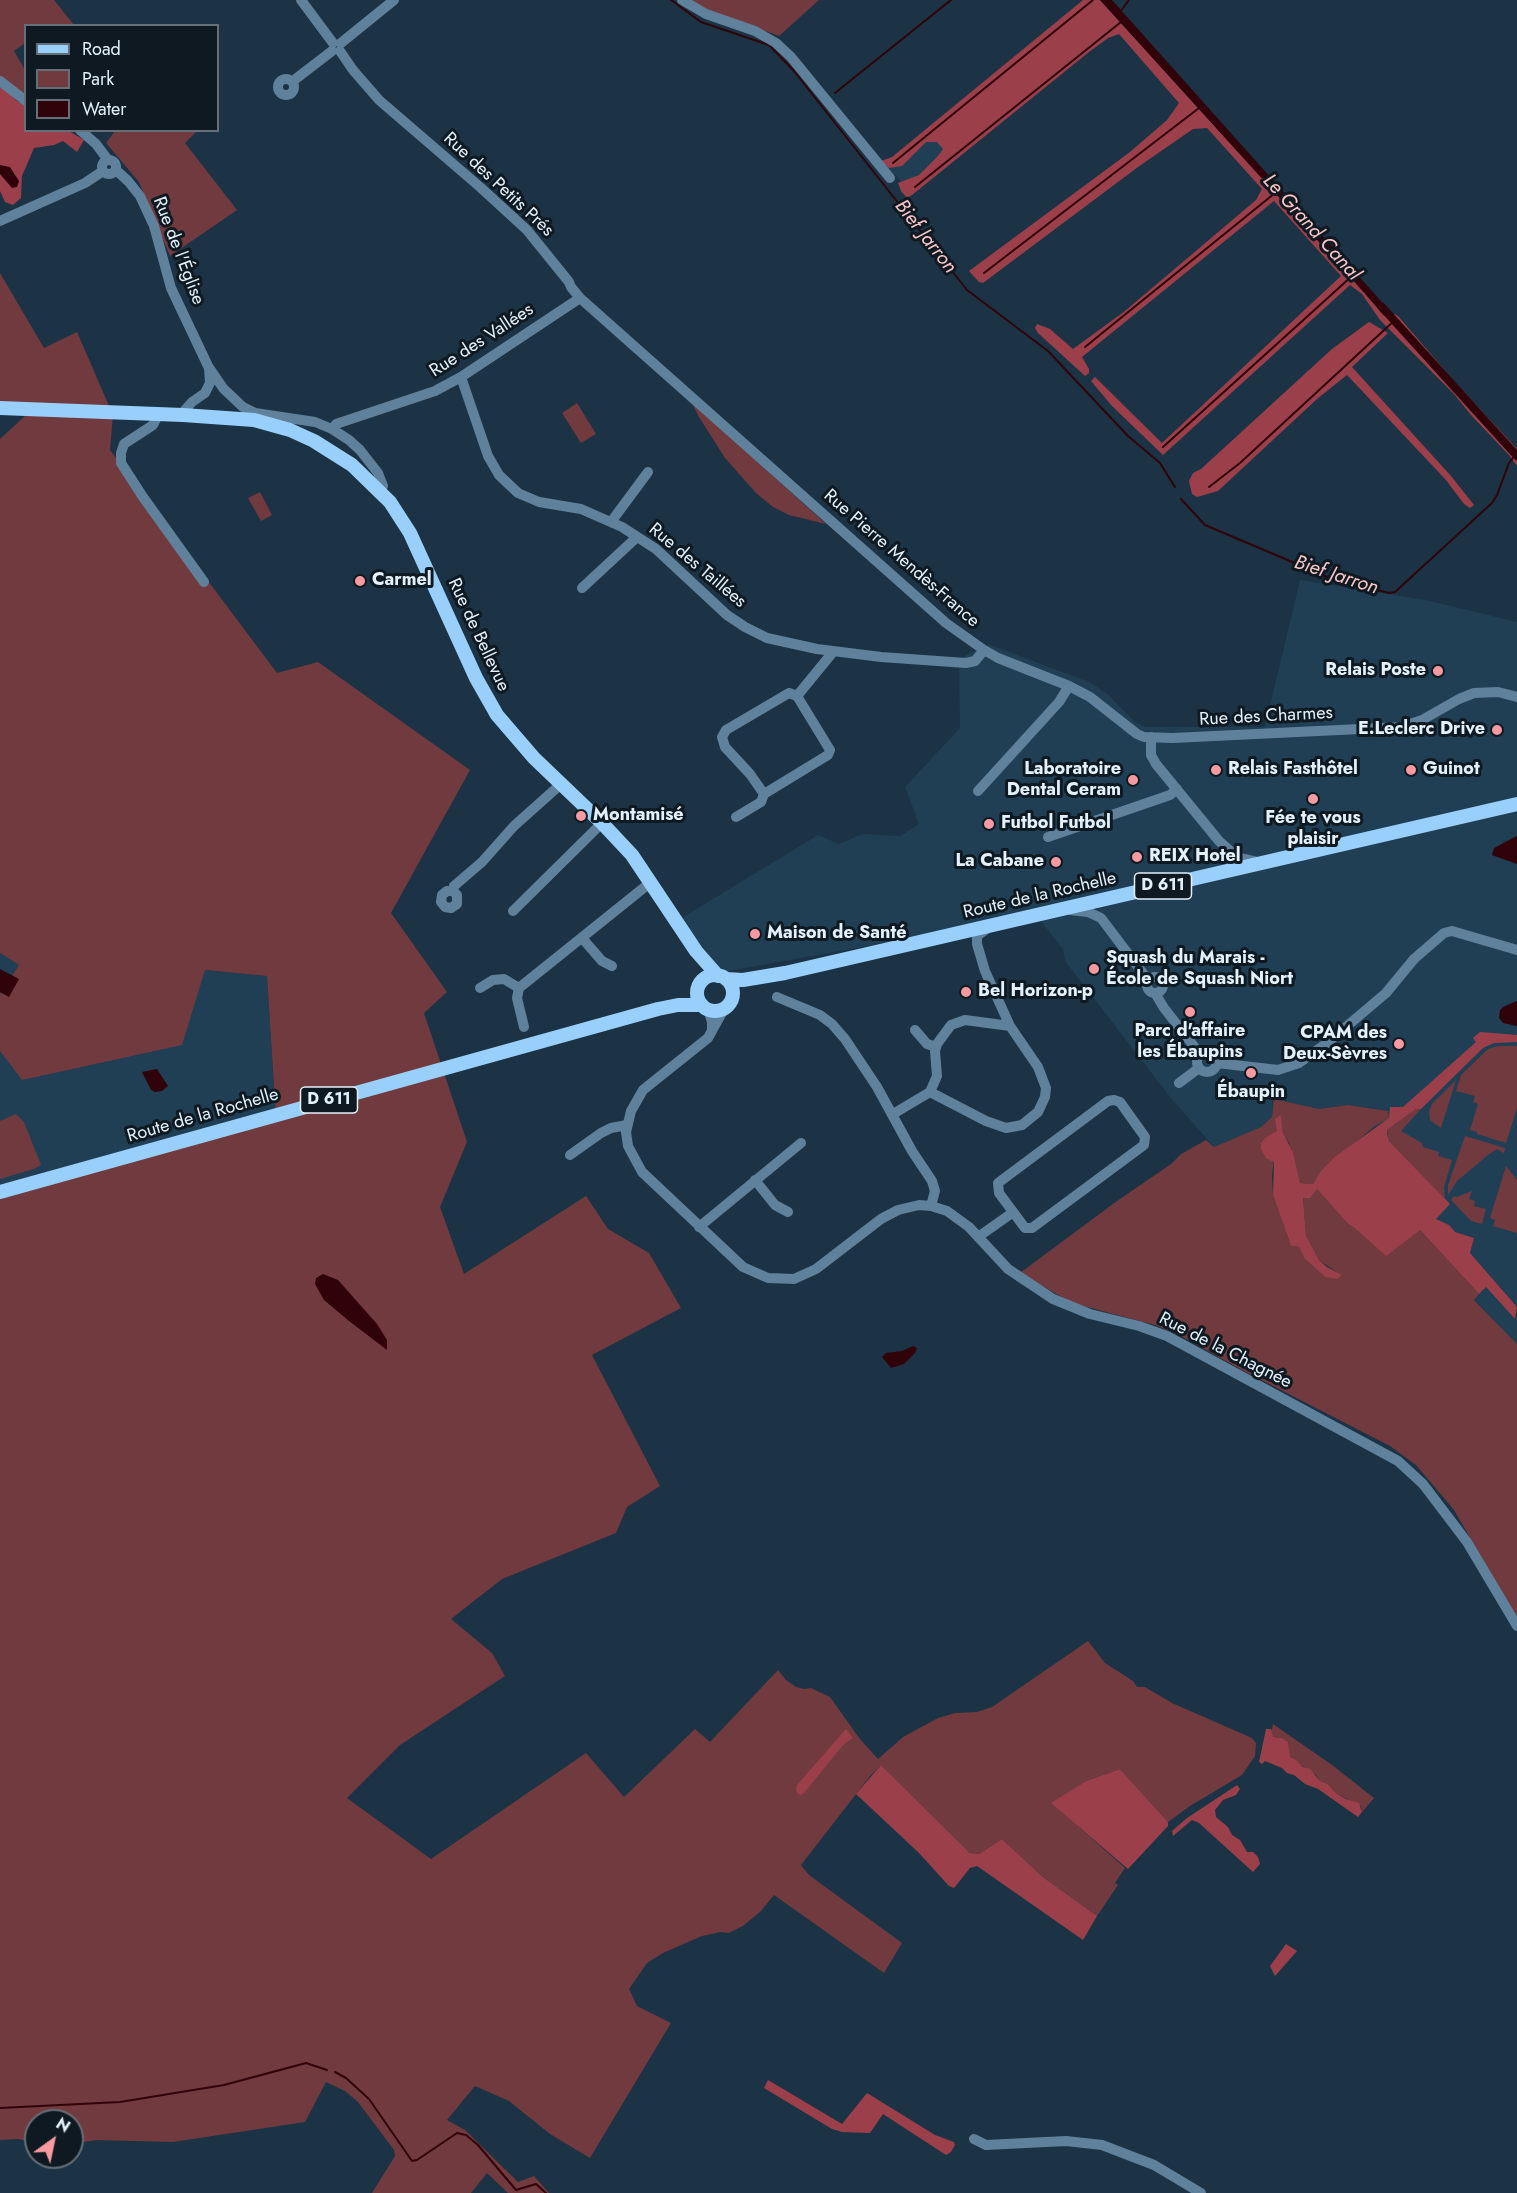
<!DOCTYPE html>
<html>
<head>
<meta charset="utf-8">
<style>
  body { margin:0 }
  #map { position:relative; width:1517px; height:2193px; overflow:hidden; background:#1b3344; font-family:Jost,sans-serif }
  canvas { display:block }
  .legend { position:absolute; left:24px; top:24px; width:195px; height:108px; box-sizing:border-box; background:#0f1921; border:2px solid #646f79; margin:0; padding:8px 10px; list-style:none; font-size:18px; color:#e3f1fc }
  .legend li { display:flex; align-items:center; gap:12px; height:30px }
  .legend b { width:30px; border:2px solid #646f79 }
  .north { position:absolute; left:24px; top:2109px; width:60px; height:60px; box-sizing:border-box; background:#0f1921; border:2px solid #646f79; border-radius:50%; rotate:33deg; font-size:16px; font-weight:700; line-height:24px; text-align:center; color:#e3f1fc }
  .north::after { content:''; display:block; margin:auto; width:21px; height:27px; background:#f49aa0; clip-path:polygon(50% 0,100% 100%,50% 72%,0 100%) }
</style>
</head>
<body>
<div id="map">
<canvas width="1517" height="2193"></canvas>
<ul class="legend">
<li><b style="height:8px;background:#99d0fb"></b>Road</li>
<li><b style="height:16px;background:#713a3e"></b>Park</li>
<li><b style="height:16px;background:#30030a"></b>Water</li>
</ul>
<div class="north">N</div>
</div>
<script>
const c = document.querySelector('canvas').getContext('2d');
c.lineJoin = 'round';
function fillPath(path, color) { c.fillStyle = color; c.fill(path, 'evenodd'); }
const poly = rows => new Path2D(rows.map(r => 'M' + r).join(''));
function stroke(path, color, width, dash) { c.strokeStyle = color; c.lineWidth = width; c.lineCap = dash ? 'butt' : 'round'; c.setLineDash(dash || []); c.stroke(path); }
function label(font, color, halo, rows, align = 'center') {
  c.font = font + ' Jost,sans-serif'; c.lineWidth = 6; c.setLineDash([]); c.textBaseline = 'middle'; c.strokeStyle = halo; c.fillStyle = color; for (const [text, x, y, turn = 0] of rows) {
    c.save(); c.translate(x, y); c.rotate((+turn || 0) * Math.PI / 180); c.textAlign = isNaN(turn) ? turn : align; if (halo) c.strokeText(text, 0, 0); c.fillText(text, 0, 0); c.restore();
  }
}
fillPath(poly([
  [932,134,950,154,905,191,900,180,889,168],
  [1300,580,1426,600,1517,622,1517,836,1503,842,1492,855,1517,864,1517,1001,1506,1005,1510,1026,1517,1026,1517,1307,1470,1253,1474,1238,1455,1232,1449,1225,1435,1219,1375,1126,1388,1111,1348,1105,1319,1109,1274,1099,1272,1117,1261,1127,1214,1147,1170,1097,1065,961,1063,949,1032,910,952,931,723,972,680,919,818,835,839,844,863,834,900,836,919,824,905,787,960,728,959,659,988,644,1091,683,1106,693,1135,722,1146,727,1265,727],
  [0,953,19,965,0,994],
  [205,970,267,976,276,1118,0,1199,0,1051,23,1080],
  [1486,1287,1515,1319,1517,1315,1517,1344,1474,1299]
]), '#203f54');
fillPath(poly([
  [0,0,54,0,74,25,26,26,25,43,14,51,25,70,25,95,0,76],
  [689,0,819,0,779,36,694,5],
  [115,131,197,131,185,143,237,210,170,256,139,182,106,143],
  [0,273,44,348,77,332,113,415,110,450,277,673,318,662,470,770,391,913,447,992,424,1013,467,1142,440,1207,464,1274,586,1196,608,1229,649,1253,681,1308,592,1355,660,1486,627,1507,616,1533,502,1579,451,1619,492,1653,505,1676,400,1745,347,1798,431,1859,586,1753,624,1797,695,1729,710,1742,778,1670,786,1680,796,1687,804,1689,811,1688,830,1697,860,1739,878,1759,903,1737,938,1718,955,1713,977,1712,992,1707,1088,1641,1105,1663,1133,1681,1137,1687,1145,1687,1172,1703,1252,1738,1256,1743,1255,1756,1242,1775,1190,1806,1168,1822,1120,1769,1086,1781,1052,1803,1125,1868,1115,1883,1118,1885,1097,1916,1043,1877,1002,1839,979,1854,970,1853,881,1765,870,1776,801,1865,809,1875,902,1943,884,1973,774,1895,761,1911,743,1926,729,1933,721,1932,702,1936,663,1953,647,1963,629,1989,637,2006,671,2023,590,2158,550,2134,509,2101,475,2086,447,2120,465,2130,518,2182,534,2176,549,2193,508,2193,487,2173,471,2193,372,2193,395,2156,394,2150,358,2102,345,2091,326,2082,305,2122,173,2142,96,2140,72,2144,72,2121,36,2121,36,2143,18,2139,0,2140,0,1199,276,1118,267,976,205,970,182,1045,22,1080,0,1051,0,994,19,965,0,953,0,439,27,414,0,410],
  [577,403,596,434,581,443,562,413],
  [692,403,826,524,789,515,773,507,756,493,725,458,699,417],
  [260,492,272,515,261,521,248,498],
  [1498,1046,1517,1046,1517,1108,1506,1143,1477,1134,1477,1132,1470,1130,1478,1104,1473,1102,1475,1096,1456,1091,1461,1075,1488,1049],
  [1456,1080,1441,1128,1430,1120,1429,1111,1432,1104],
  [1274,1099,1319,1109,1348,1105,1388,1111,1389,1118,1375,1126,1320,1172,1313,1184,1300,1183,1289,1143,1282,1130,1277,1131,1272,1176,1273,1195,1291,1246,1299,1247,1304,1258,1325,1277,1341,1275,1319,1260,1306,1235,1303,1198,1317,1189,1348,1224,1356,1229,1419,1229,1479,1294,1474,1300,1517,1344,1517,1618,1454,1510,1416,1465,1390,1446,1240,1369,1181,1336,1155,1325,1072,1303,1020,1273,1117,1201,1171,1164,1181,1154,1206,1140,1214,1147,1261,1127,1272,1117],
  [1416,1109,1421,1109,1401,1131,1422,1143,1423,1147,1439,1152,1438,1156,1452,1160,1444,1187,1445,1199,1389,1141,1387,1130],
  [16,1114,24,1122,41,1165,34,1169,0,1179,0,1121],
  [1465,1136,1505,1148,1504,1153,1497,1149,1488,1155,1457,1181,1448,1195,1448,1185],
  [1506,1166,1517,1180,1517,1233,1493,1226,1495,1220,1490,1218],
  [1472,1191,1469,1199,1475,1201,1474,1206,1486,1209,1482,1224,1471,1221,1451,1200,1454,1196,1457,1197],
  [1273,1724,1332,1765,1374,1798,1362,1812,1361,1806,1336,1793,1328,1784,1320,1781,1316,1775,1289,1757,1288,1742,1282,1738,1273,1737,1271,1733]
]), '#713a3e');
fillPath(poly([
  [1083,0,1100,0,1347,272,1384,316,1394,314,1398,316,1454,381,1517,449,1517,466,1509,455,1471,415,1454,394,1380,320,1362,294,1350,285,1163,455,1112,406,1091,381,1095,377,1162,443,1341,276,1274,201,1082,357,1089,369,1089,373,1085,376,1038,333,1035,328,1037,324,1050,329,1073,349,1125,311,1256,200,1262,189,1207,128,1193,129,1138,167,983,283,979,282,969,271,1130,152,1167,120,1179,103,1119,34,1108,38,1089,52,912,195,907,198,901,191,898,183,919,175,938,156,943,149,937,142,926,142,902,166,889,168,881,161,892,157],
  [0,85,17,101,25,105,26,130,69,131,84,140,77,152,63,141,54,145,34,148,22,176,21,198,13,205,5,202,0,191],
  [1369,322,1388,333,1352,367,1451,476,1474,505,1470,508,1464,504,1446,480,1347,375,1317,399,1218,491,1197,497,1192,494,1189,481,1193,473,1201,469,1332,349],
  [1480,1032,1517,1035,1517,1042,1494,1043,1483,1048,1421,1109,1416,1109,1387,1130,1387,1134,1389,1141,1450,1204,1436,1219,1449,1225,1455,1232,1474,1238,1470,1253,1517,1307,1515,1319,1486,1287,1479,1294,1420,1230,1386,1256,1356,1229,1348,1224,1317,1189,1310,1198,1303,1198,1306,1235,1319,1260,1327,1267,1342,1275,1337,1279,1325,1277,1304,1258,1299,1247,1291,1246,1273,1195,1274,1162,1266,1158,1261,1149,1261,1143,1265,1138,1277,1131,1275,1119,1281,1115,1282,1130,1293,1153,1300,1183,1313,1184,1320,1172,1336,1156,1389,1118,1390,1107,1403,1107,1476,1042,1473,1038],
  [846,1729,853,1738,843,1745,804,1793,801,1795,798,1794,796,1790,797,1785],
  [1266,1729,1271,1729,1273,1737,1282,1738,1288,1742,1290,1757,1296,1760,1303,1767,1310,1769,1320,1781,1328,1784,1336,1793,1346,1799,1359,1803,1362,1812,1358,1817,1318,1789,1305,1784,1294,1775,1287,1773,1282,1768,1265,1761,1262,1764,1259,1762],
  [881,1765,970,1853,979,1854,1002,1839,1043,1877,1097,1916,1083,1940,977,1866,970,1868,954,1888,949,1886,919,1853,856,1794],
  [1120,1769,1168,1822,1168,1826,1128,1869,1051,1803,1086,1781],
  [1237,1785,1240,1789,1236,1795,1223,1800,1215,1810,1216,1817,1228,1827,1232,1835,1240,1840,1247,1852,1253,1852,1258,1857,1260,1864,1253,1872,1199,1823,1192,1820,1173,1836,1172,1831,1187,1818],
  [1286,1944,1297,1951,1275,1976,1270,1966],
  [768,2080,842,2124,867,2093,935,2135,954,2142,955,2145,951,2152,946,2155,883,2114,870,2133,842,2132,832,2129,764,2088]
]), '#9b404a');
fillPath(poly([
  [1100,0,1112,0,1388,309,1383,314,1286,205],
  [0,165,10,167,19,181,17,187,12,188,0,174],
  [1517,836,1517,864,1492,855,1494,848],
  [0,969,19,979,9,997,0,992],
  [1517,1001,1517,1026,1503,1023,1499,1018,1500,1010,1503,1007],
  [157,1069,168,1086,162,1091,155,1092,151,1090,142,1072],
  [323,1274,338,1280,377,1324,387,1340,387,1350,349,1321,324,1300,315,1284,316,1278],
  [913,1346,917,1348,915,1353,904,1364,891,1368,882,1357,886,1353,902,1351]
]), '#30030a');
stroke(poly([
  [671,0,701,22,769,45,794,71,967,290,1048,351,1128,436,1160,463,1175,487],
  [1120,12,1129,0],
  [835,93,951,0],
  [893,163,1093,0],
  [915,187,1121,22],
  [984,273,1199,108],
  [1085,347,1275,193],
  [1163,447,1352,276],
  [1209,487,1240,463,1395,320],
  [1181,499,1205,525,1330,578,1389,593,1395,592,1492,503,1497,495,1509,463,1516,454],
  [335,2072,346,2078,369,2099,412,2161,417,2160,457,2133,466,2135,478,2145,516,2190,536,2184,546,2193],
  [0,2108,120,2102,224,2085,306,2063,327,2070]
]), '#30030a', 2);
stroke(poly([
  [1381,306,1517,456]
]), '#30030a', 8);
stroke(poly([
  [301,0,333,43],
  [682,0,706,14,755,31,776,43,791,57,890,178],
  [341,43,394,0],
  [340,51,353,70,379,100,480,187,527,230,569,282,571,287,580,298,946,623,984,650,998,658,1069,686,1090,697,1137,734,1144,737,1173,738,1401,727,1422,720,1459,699,1474,693,1498,692,1517,697],
  '278 87a8 8 0 1 1 16 0a8 8 0 1 1-16 0Z',
  [0,81,26,101],
  [293,81,332,51],
  [80,130,96,144,108,160],
  '102 167a7 7 0 1 1 14 0a7 7 0 1 1-14 0Z',
  [116,170,128,181,140,196,154,226,171,288,208,366,223,388,243,407,255,413,315,422,332,429,349,440,360,450,378,473,383,486,380,491],
  [0,221,85,183,103,171],
  [461,377,488,456,499,475,518,493,539,502,581,509,622,527,656,549,727,615,745,627,767,638,817,649,881,657,966,663,975,661,984,650],
  [156,414,156,419,153,425,124,444,121,453,121,463,143,497,204,582],
  [183,415,185,410,192,402,205,393,210,383,209,369],
  [332,429,336,424,435,391,461,377,580,298],
  [611,522,648,472],
  [582,588,637,537],
  [789,693,797,696,830,750,828,755,764,794,750,774,725,747,722,737,726,730,789,693],
  [797,696,833,652],
  [1151,737,1151,755,1156,764,1219,841,1237,857,1258,862],
  [978,791,1059,702,1069,686],
  [736,817,761,802,764,794],
  [1048,837,1170,795,1177,789],
  [453,891,457,895,457,904,451,908,445,907,441,902,442,895,447,891,453,891,454,886,482,862,514,826,561,784],
  [1070,910,1088,912,1101,918,1148,980],
  [513,911,602,823],
  [988,928,977,936,977,944,985,971,1010,1026],
  [582,938,602,961,612,966],
  '1147 985a8 8 0 1 1 16 0a8 8 0 1 1-16 0Z',
  [480,988,493,980,504,979,519,988],
  [1155,993,1164,1008,1200,1054],
  [777,997,820,1015,832,1024,845,1039,877,1087,912,1151,932,1181,935,1191,931,1206],
  [708,1009,712,1022,712,1029],
  [724,1009,708,1038,643,1090,631,1111,626,1132,628,1146,642,1172,743,1267,768,1278,794,1279,816,1269,881,1219,898,1210,919,1205,931,1206,947,1211,969,1227,1008,1269,1053,1299,1090,1314,1139,1326,1167,1336,1398,1461,1423,1484,1467,1542,1517,1626],
  [524,1027,517,998,519,988,651,882],
  [915,1030,927,1044,936,1047],
  '1197 1062a10 10 0 1 1 20 0a10 10 0 1 1-20 0Z',
  [1217,1063,1278,1070,1299,1063,1327,1043,1386,993,1414,959,1444,933,1452,931,1517,950],
  [1179,1083,1199,1068],
  [1114,1100,1120,1102,1145,1137,1144,1145,1032,1228,1025,1228,999,1193,998,1183,1108,1101,1114,1100],
  [893,1114,930,1092,937,1076,935,1051,937,1044,951,1025,965,1020,1010,1026,1038,1067,1046,1088,1045,1097,1038,1112,1022,1125,1006,1128,986,1121,930,1092],
  [570,1155,601,1133,611,1128,627,1125],
  [755,1180,775,1205,788,1212],
  [699,1227,801,1143],
  [978,1237,1012,1213],
  [974,2139,986,2145,1066,2141,1102,2145,1154,2165,1201,2193]
]), '#60819b', 10);
stroke(poly([
  [0,408,183,415,254,420,290,430,314,441,352,465,390,502,410,533,476,678,497,715,534,758,602,823,632,855,696,951,718,976],
  '697 993a18 18 0 1 1 36 0a18 18 0 1 1-36 0Z',
  [726,979,743,980,785,973,1517,804],
  [0,1192,658,1009,678,1005,702,1005]
]), '#99d0fb', 14);
for (const [x, y, r, color] of [
  [360,581,6,"#f49aa0"],
  [1438,671,6,"#f49aa0"],
  [1497,730,6,"#f49aa0"],
  [1216,770,6,"#f49aa0"],
  [1411,770,6,"#f49aa0"],
  [1133,780,6,"#f49aa0"],
  [1313,799,6,"#f49aa0"],
  [581,816,6,"#f49aa0"],
  [989,824,6,"#f49aa0"],
  [1137,857,6,"#f49aa0"],
  [1056,862,6,"#f49aa0"],
  [755,934,6,"#f49aa0"],
  [1094,969,6,"#f49aa0"],
  [966,992,6,"#f49aa0"],
  [1190,1012,6,"#f49aa0"],
  [1399,1044,6,"#f49aa0"],
  [1251,1073,6,"#f49aa0"]
]) { const dot = new Path2D(); dot.arc(x, y, r, 0, 2 * Math.PI); c.fillStyle = color; c.fill(dot); stroke(dot, '#0f1921', 2); }
for (const [x, y, w] of [
  [1163,886,57],
  [329,1100,57]
]) { const box = new Path2D(); box.roundRect(x - w / 2, y - 13, w, 26, 4.5); c.fillStyle = '#0f1921'; c.fill(box); stroke(box, '#e3f1fc', 1.5); }
label('bold 16px', '#e3f1fc', null, [
  ["D 611",1163,886],
  ["D 611",329,1100]
]);
label('18px', '#e3f1fc', '#0f1921', [
  ["Rue des Petits Prés",498,185,43],
  ["Rue de l'Église",178,251,69],
  ["Rue des Vallées",482,341,-33],
  ["Rue Pierre Mendès-France",901,559,41],
  ["Rue des Taillées",697,566,40],
  ["Rue de Bellevue",478,635,65],
  ["Rue des Charmes",1266,717,-3],
  ["Route de la Rochelle",1040,896,-13],
  ["Route de la Rochelle",203,1116,-16],
  ["Rue de la Chagnée",1225,1351,27]
]);
label('bold 18px', '#e3f1fc', '#0f1921', [
  ["Carmel",372,581],
  ["Relais Poste",1426,671,"right"],
  ["E.Leclerc Drive",1485,730,"right"],
  ["Laboratoire",1121,770,"right"],
  ["Dental Ceram",1121,791,"right"],
  ["Relais Fasthôtel",1228,770],
  ["Guinot",1423,770],
  ["Montamisé",593,816],
  ["Fée te vous",1313,819,"center"],
  ["plaisir",1313,840,"center"],
  ["Futbol Futbol",1001,824],
  ["REIX Hotel",1149,857],
  ["La Cabane",1044,862,"right"],
  ["Maison de Santé",767,934],
  ["Squash du Marais -",1106,959],
  ["École de Squash Niort",1106,980],
  ["Bel Horizon-p",978,992],
  ["Parc d'affaire",1190,1032,"center"],
  ["les Ébaupins",1190,1053,"center"],
  ["CPAM des",1387,1034,"right"],
  ["Deux-Sèvres",1387,1055,"right"],
  ["Ébaupin",1251,1093,"center"]
], 'left');
label('italic 20px', '#fac6c7', '#0f1921', [
  ["Le Grand Canal",1311,228,48],
  ["Bief Jarron",925,237,52],
  ["Bief Jarron",1336,576,18]
]);
</script>
</body>
</html>
